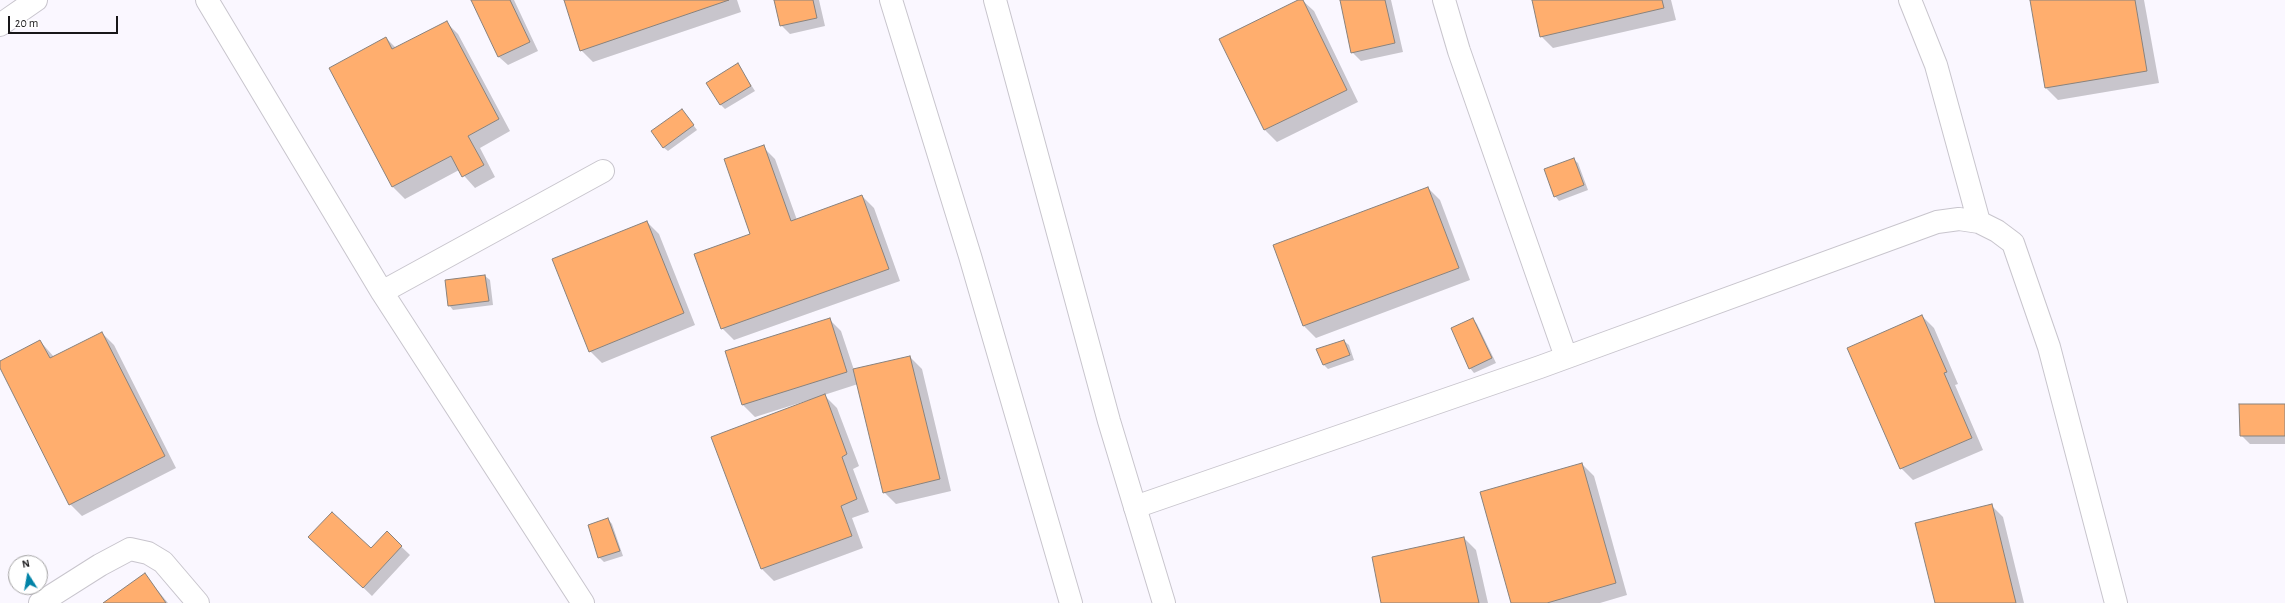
<!DOCTYPE html>
<html>
<head>
<meta charset="utf-8">
<style>
  body { margin:0 }
  #map { position:relative; width:2285px; height:603px; overflow:hidden; background:#faf7ff; font-family:"Alegreya Sans",sans-serif }
  canvas { display:block }
  .north { position:absolute; left:8px; top:555px; width:40px; height:40px; box-sizing:border-box; background:#fff; border:1px solid #a3a2a3; border-radius:50%; rotate:349deg; font-size:11px; font-weight:700; line-height:16px; text-align:center; color:#181719 }
  .north::after { content:''; display:block; margin:auto; width:14px; height:18px; background:#0183a7; clip-path:polygon(50% 0,100% 100%,50% 72%,0 100%) }
  .scale { position:absolute; left:8px; top:16px; width:110px; height:18px; box-sizing:border-box; border:2px solid #181719; border-top:0; padding-left:5px; font-size:12px; line-height:14px; white-space:nowrap; color:#181719; -webkit-text-stroke:3px #fff; paint-order:stroke }
</style>
</head>
<body>
<div id="map">
<canvas width="2285" height="603"></canvas>
<div class="north">N</div>
<div class="scale">20 m</div>
</div>
<script>
const c = document.querySelector('canvas').getContext('2d');
c.lineJoin = 'round';
function fillPath(path, color) { c.fillStyle = color; c.fill(path, 'evenodd'); }
const poly = rows => new Path2D(rows.map(r => 'M' + r).join(''));
function stroke(path, color, width, dash) { c.strokeStyle = color; c.lineWidth = width; c.lineCap = dash ? 'butt' : 'round'; c.setLineDash(dash || []); c.stroke(path); }
fillPath(poly([
  [472,0,514,0,538,51,508,65,499,57],
  [565,0,737,0,741,12,593,62,581,50],
  [775,0,819,0,825,26,790,34,781,25],
  [1300,0,1302,0,1314,11,1358,102,1277,142,1265,130,1221,39],
  [1341,0,1391,0,1403,52,1361,61,1352,52],
  [1533,0,1671,0,1676,20,1553,48,1541,36],
  [2031,0,2144,0,2159,83,2058,100,2046,88],
  [446,22,458,34,510,131,480,148,495,177,475,188,459,170,405,199,393,187,386,38,396,48],
  [738,65,755,91,725,109,720,104],
  [682,110,697,130,668,151,663,147],
  [763,147,775,159,797,220,862,196,874,208,900,281,734,340,722,328,752,234],
  [1573,159,1578,163,1588,190,1559,201,1555,196],
  [1428,188,1440,200,1470,280,1316,338,1304,326,1274,246],
  [647,222,659,234,695,325,602,363,590,351],
  [485,276,490,280,493,305,453,310,449,305],
  [1922,316,1934,328,1958,384,1955,385,1983,450,1913,480,1901,468],
  [829,319,841,331,854,370,910,357,922,369,951,491,896,504,884,492,858,384,824,395,837,408,859,466,853,469,869,512,852,518,863,548,774,581,762,569,810,401,809,400,755,417,743,405],
  [1473,319,1477,324,1496,363,1474,373,1470,368],
  [102,333,114,345,176,468,82,516,70,504,0,366,0,362,40,341,54,357],
  [1344,341,1349,345,1354,360,1328,369,1323,364],
  [2285,405,2285,444,2250,444,2241,435],
  [1582,464,1594,476,1627,595,1600,603,1512,603],
  [1991,505,2003,517,2024,603,1936,603],
  [608,519,612,524,623,556,604,562,599,557],
  [387,533,410,555,372,596,319,545,371,549],
  [1464,538,1476,550,1488,603,1382,603],
  [145,575,168,603,105,603]
]), '#0003');
const building = poly([
  [471,0,510,0,530,42,498,57,471,0],
  [564,0,729,0,580,51,564,0],
  [774,0,813,0,817,18,780,26,774,0],
  [1298,0,1303,0,1347,90,1264,130,1219,39,1298,0],
  [1340,0,1385,0,1395,43,1351,53,1340,0],
  [1532,0,1662,0,1664,8,1540,37,1532,0],
  [2030,0,2135,0,2147,71,2045,88,2030,0],
  [447,21,499,119,468,136,484,165,462,177,451,156,392,187,329,68,386,37,392,49,447,21],
  [738,63,751,86,720,105,706,83,738,63],
  [682,109,694,125,663,148,651,131,682,109],
  [764,145,791,221,862,195,889,269,721,329,694,254,750,234,724,159,764,145],
  [1574,158,1584,185,1554,197,1544,169,1574,158],
  [1428,187,1459,268,1303,326,1273,245,1428,187],
  [647,221,684,313,589,352,552,259,647,221],
  [485,275,489,301,448,306,445,280,485,275],
  [1922,315,1947,372,1944,373,1972,438,1900,469,1847,348,1922,315],
  [830,318,847,372,742,405,725,351,830,318],
  [1473,318,1492,358,1469,369,1451,328,1473,318],
  [102,332,165,456,69,505,0,368,0,361,40,340,50,358,102,332],
  [1344,340,1350,355,1323,365,1316,349,1344,340],
  [910,356,940,479,883,493,853,369,910,356],
  [825,394,847,454,842,457,857,499,841,506,852,536,761,569,711,437,825,394],
  [2239,404,2285,404,2285,436,2240,436,2239,404],
  [1582,463,1616,583,1547,603,1511,603,1480,492,1582,463],
  [1992,504,2016,603,1935,603,1915,523,1992,504],
  [332,512,371,548,387,531,402,546,363,588,308,537,332,512],
  [608,518,620,551,598,558,588,525,608,518],
  [1464,537,1479,603,1381,603,1372,557,1464,537],
  [145,573,166,603,103,603,145,573]
]);
fillPath(building, '#ffae6e');
stroke(building, '#89827d', 1);
const street = poly([
  [207,0,382,292,583,603],
  [1444,0,1459,51,1566,357],
  [1910,0,1936,65,1979,222],
  [382,292,603,171],
  [1135,507,1540,367,1937,222,1959,219,1979,222,1997,231,2013,243,2049,347,2116,603],
  [40,603,100,565,130,549,148,553,163,562,198,603]
]);
const secondary = poly([
  [891,0,970,256,1071,603],
  [995,0,1109,421,1164,603],
  [0,25,36,0]
]);
stroke(street, '#c8c5cd', 24);
stroke(secondary, '#c8c5cd', 24);
stroke(street, '#fff', 22);
stroke(secondary, '#fff', 22);
</script>
</body>
</html>
